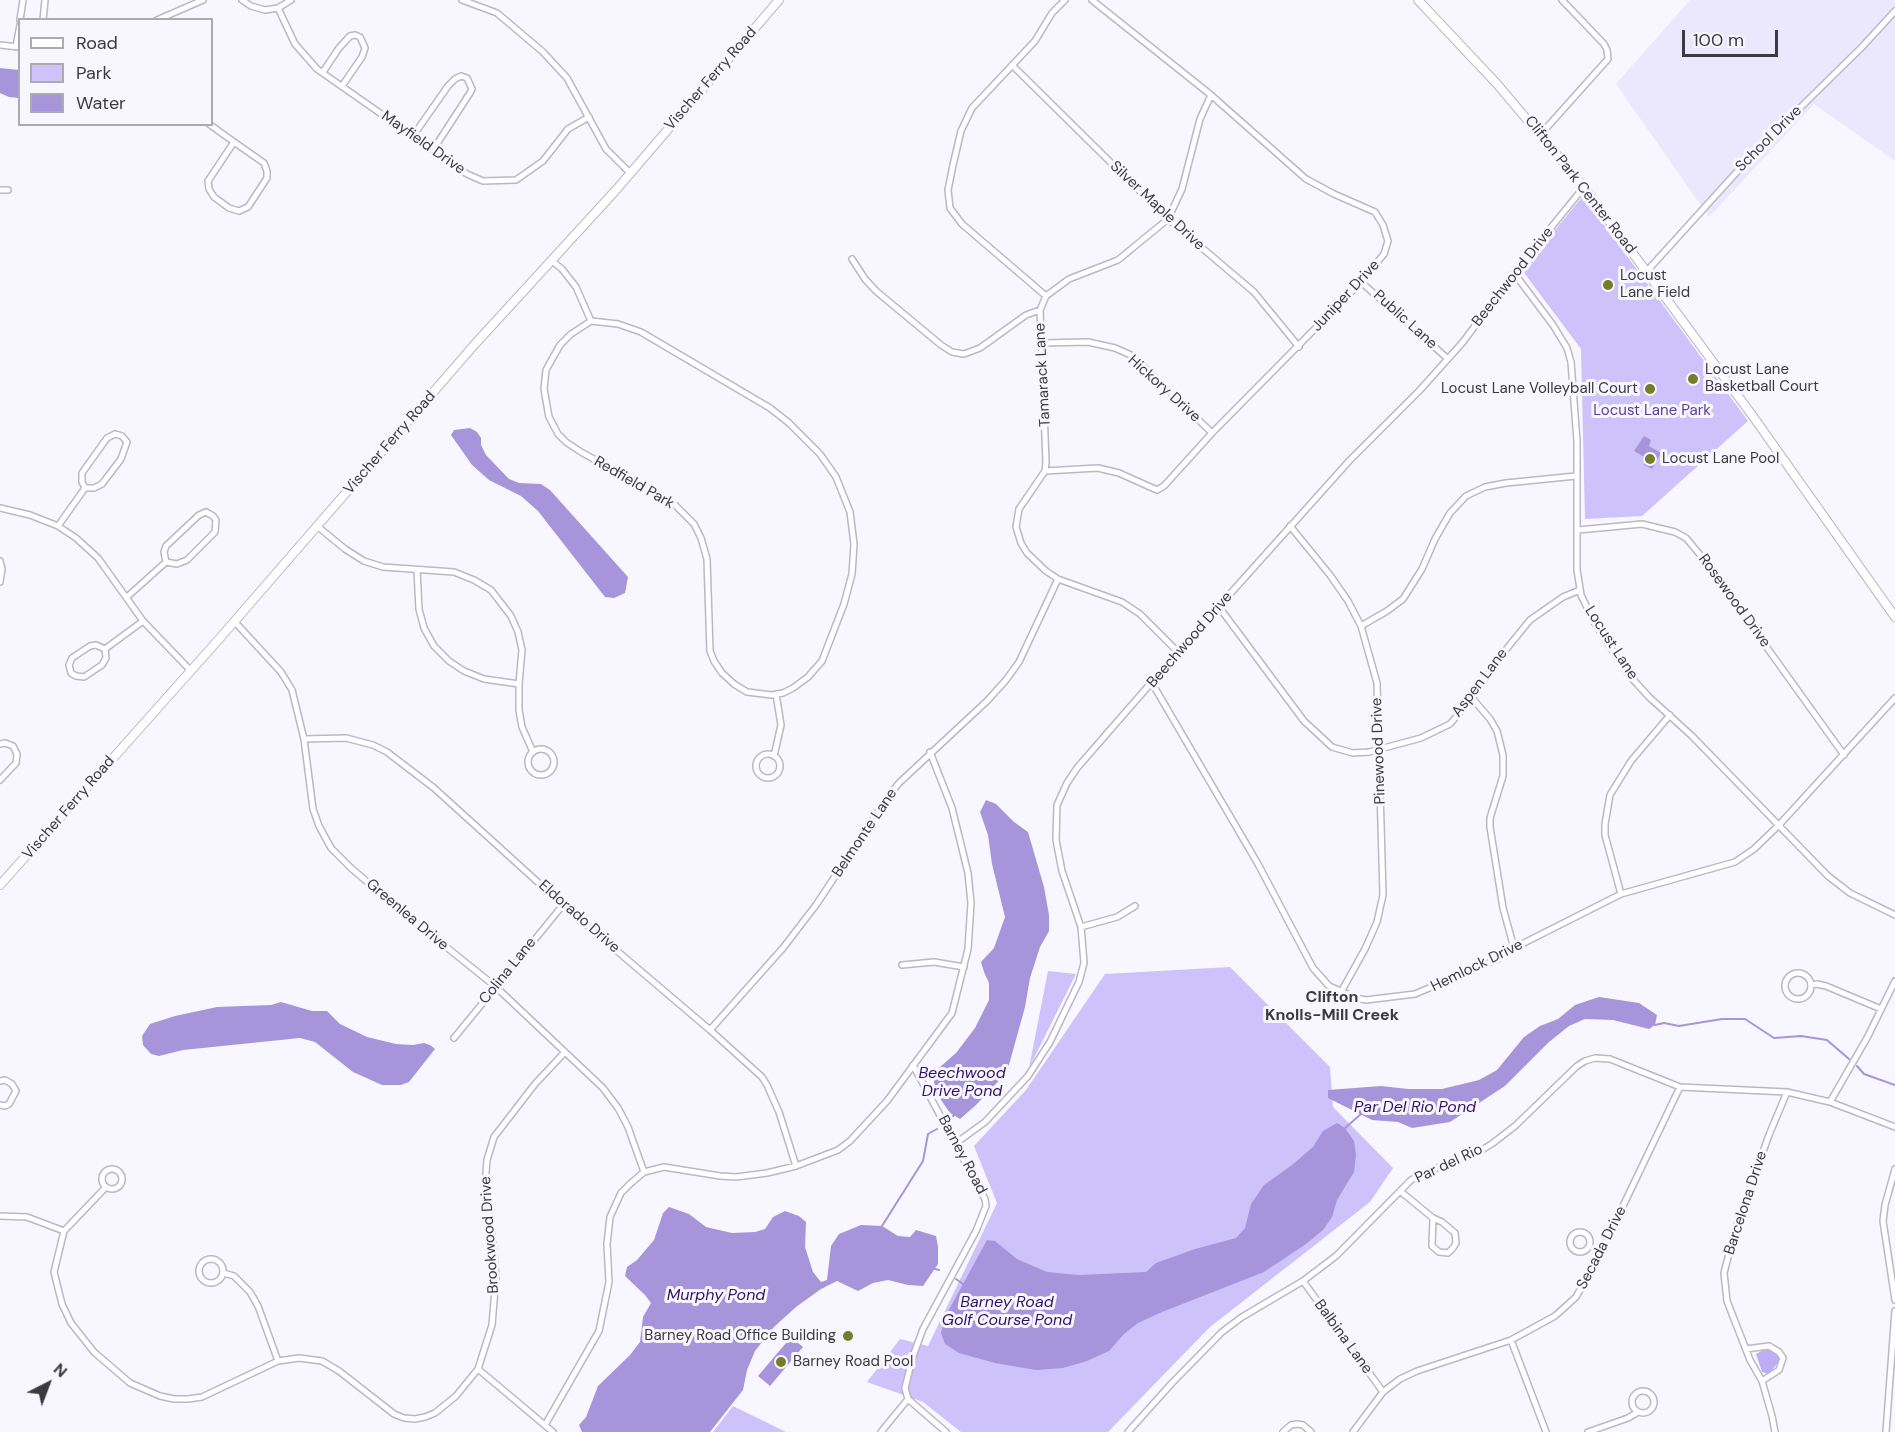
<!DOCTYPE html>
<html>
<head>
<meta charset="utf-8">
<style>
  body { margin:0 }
  #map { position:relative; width:1895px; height:1432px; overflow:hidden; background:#f8f6ff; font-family:"DM Sans",sans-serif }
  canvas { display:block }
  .legend { position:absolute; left:18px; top:18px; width:195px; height:108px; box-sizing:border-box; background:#f8f6ff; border:2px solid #acabb2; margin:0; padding:8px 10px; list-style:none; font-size:18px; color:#3b3a3f }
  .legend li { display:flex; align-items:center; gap:12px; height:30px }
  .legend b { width:30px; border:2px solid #acabb2 }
  .north { position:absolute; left:18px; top:1354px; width:60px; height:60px; -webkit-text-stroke:4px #f8f6ff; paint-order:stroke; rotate:42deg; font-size:16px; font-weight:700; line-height:24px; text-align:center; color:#3b3a3f }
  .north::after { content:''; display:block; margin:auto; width:21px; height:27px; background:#3b3a3f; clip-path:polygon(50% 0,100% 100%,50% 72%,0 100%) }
  .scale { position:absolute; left:1682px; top:30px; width:96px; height:27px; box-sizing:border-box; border:3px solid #3b3a3f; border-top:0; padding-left:8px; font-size:18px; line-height:21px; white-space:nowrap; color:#3b3a3f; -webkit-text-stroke:4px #f8f6ff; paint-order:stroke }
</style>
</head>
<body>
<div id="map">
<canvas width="1895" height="1432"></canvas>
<ul class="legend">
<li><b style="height:8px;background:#fff"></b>Road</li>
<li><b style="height:16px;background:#cec2fa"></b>Park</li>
<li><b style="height:16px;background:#a695da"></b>Water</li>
</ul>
<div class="north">N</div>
<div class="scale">100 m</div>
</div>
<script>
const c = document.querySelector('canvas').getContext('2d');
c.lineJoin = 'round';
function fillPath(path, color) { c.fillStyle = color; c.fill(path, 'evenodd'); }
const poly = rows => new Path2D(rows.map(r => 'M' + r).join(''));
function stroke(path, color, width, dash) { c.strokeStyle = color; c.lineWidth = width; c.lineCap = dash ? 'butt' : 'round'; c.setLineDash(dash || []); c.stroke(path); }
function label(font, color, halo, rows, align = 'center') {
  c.font = font + ' "DM Sans",sans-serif'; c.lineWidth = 6; c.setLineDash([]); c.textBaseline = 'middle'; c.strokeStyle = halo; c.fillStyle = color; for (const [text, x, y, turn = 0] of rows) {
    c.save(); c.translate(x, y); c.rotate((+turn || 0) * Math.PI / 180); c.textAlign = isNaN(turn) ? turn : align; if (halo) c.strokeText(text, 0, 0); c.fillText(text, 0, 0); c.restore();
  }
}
fillPath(poly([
  [1690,0,1895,0,1895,161,1814,104,1709,217,1616,84]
]), '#ebe7fd');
fillPath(poly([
  [1583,196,1748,421,1642,516,1585,519,1581,349,1522,270],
  [1230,967,1330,1067,1333,1107,1393,1168,1370,1202,1210,1327,1108,1432,961,1432,923,1402,867,1382,900,1339,928,1346,997,1203,974,1146,1026,1090,1105,974],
  [1048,971,1076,974,1029,1068],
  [733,1406,786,1432,713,1432]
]), '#cec2fa');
fillPath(poly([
  [1767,1348,1778,1354,1780,1360,1769,1374,1762,1372,1756,1354]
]), '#bdadf3');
fillPath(poly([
  [0,68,19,70,19,98,9,97,0,93],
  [470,428,477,432,481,438,481,445,486,455,509,479,519,483,541,484,550,490,628,577,625,593,614,598,605,597,538,511,521,496,489,480,472,465,451,435,454,430],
  [1644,436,1651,440,1649,446,1661,453,1652,469,1644,465,1646,458,1634,451],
  [986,800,996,804,1014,822,1028,832,1044,887,1049,915,1049,931,1040,947,1030,978,1025,1007,1007,1072,976,1105,960,1119,950,1113,937,1094,932,1074,956,1053,975,1028,989,1000,989,983,984,972,981,962,994,948,1005,917,992,864,988,835,980,812],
  [1599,997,1639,1003,1657,1015,1655,1025,1649,1029,1613,1020,1585,1019,1569,1026,1549,1042,1505,1086,1450,1122,1412,1128,1398,1122,1372,1120,1328,1098,1328,1090,1381,1086,1408,1089,1442,1089,1479,1080,1497,1070,1524,1037,1540,1026,1558,1019,1575,1005],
  [281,1002,312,1011,327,1011,340,1024,367,1037,396,1044,413,1045,424,1043,430,1045,435,1049,409,1082,401,1085,382,1085,353,1072,315,1042,300,1038,183,1050,159,1056,151,1054,143,1045,142,1036,150,1024,175,1016,217,1007,271,1005],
  [1337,1123,1345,1128,1354,1141,1356,1155,1354,1172,1337,1200,1332,1217,1323,1230,1306,1244,1264,1272,1162,1312,1138,1323,1124,1334,1109,1351,1087,1361,1063,1368,1036,1370,995,1363,959,1353,945,1344,941,1333,945,1317,987,1240,995,1241,1017,1259,1047,1272,1079,1275,1146,1272,1156,1263,1195,1249,1236,1238,1245,1228,1251,1204,1264,1185,1292,1165,1313,1147,1323,1131],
  [669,1207,689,1214,706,1227,732,1233,755,1232,765,1229,773,1217,785,1211,799,1216,806,1222,805,1247,813,1272,821,1282,827,1280,831,1246,839,1234,861,1225,882,1226,898,1236,910,1237,916,1230,936,1236,938,1247,938,1264,923,1286,908,1285,888,1280,873,1283,858,1291,837,1281,821,1289,796,1307,774,1327,755,1351,747,1370,743,1390,710,1432,582,1432,579,1425,586,1417,598,1386,630,1355,640,1342,643,1317,651,1303,645,1295,625,1276,627,1267,637,1260,654,1240,663,1213],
  [791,1337,803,1347,770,1386,758,1376]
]), '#a695da');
stroke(poly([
  [1655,1025,1664,1023,1679,1026,1722,1019,1745,1019,1774,1038,1801,1036,1827,1040,1849,1059],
  [1857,1066,1864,1074,1895,1085],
  [949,1121,954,1115],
  [1345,1128,1361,1114],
  [882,1226,923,1161,928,1134,937,1129],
  [935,1269,939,1270],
  [956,1279,963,1284]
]), '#a695da', 2);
const street = poly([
  [242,0,251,6,265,10,278,8,291,0],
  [462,0,497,13,543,52,567,78,606,149,630,173],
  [1065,0,1052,13,1035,41,972,108,961,131,953,165,948,190,950,208,962,224,1046,296,1040,310,1046,462,1045,471,1019,509,1016,527,1021,543,1027,553,1046,571,1058,579,1122,602,1140,614,1178,652],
  [278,8,295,44,317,69,467,174,483,181,516,180,543,161,568,129,589,117],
  [20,20,23,0],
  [43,20,45,0],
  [157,20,203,0],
  [0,45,19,47],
  [16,47,20,25],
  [1013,66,1168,219,1254,292,1299,347],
  [323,72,339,48,350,36,355,35,360,37,365,48,362,57,342,86],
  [209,124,234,142,264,163,267,171,267,178,248,207,239,211,229,208,214,197,209,189,208,181,234,142],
  [1541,134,1608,59,1607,50,1604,44,1562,0],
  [413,136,448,86,455,79,461,76,467,78,472,89,470,93,433,150],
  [0,190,8,190],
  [852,259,865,279,876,291,941,345,952,352,964,354,980,348,1026,315,1040,310],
  [552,261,562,269,576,287,591,321,618,324,641,332,770,408,789,423,820,454,836,477,850,512,854,544,852,574,844,604,822,661,808,677,793,688,783,693,772,695,747,692,734,684,722,673,714,661,710,651,707,559,701,538,694,524,673,503,581,452,566,442,558,434,549,417,544,389,546,370,560,345,571,334,591,321],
  [1647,271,1754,153,1862,47,1895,11],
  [1514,273,1553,325,1567,348,1571,362,1577,441,1577,570,1581,595,1594,622,1628,674,1649,697,1692,736,1828,876,1850,893,1895,915],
  [1361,282,1448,359],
  [1046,296,1069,279,1118,260,1168,219,1182,189,1200,119,1211,95],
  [1043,343,1088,342,1115,348,1133,356,1212,433],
  [115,434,122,436,127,442,121,459,102,484,94,488,85,488,82,482,82,473,107,438,115,434],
  [1045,471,1098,468,1119,473,1157,490,1164,486,1212,433,1361,282,1384,254,1388,241,1383,225,1375,212,1334,194,1306,179,1211,95,1092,0],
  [0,508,30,515,58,526,76,538,98,558,143,621,191,671],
  [206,512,213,516,216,520,215,532,187,560,177,564,166,562,164,552,166,546,199,515,206,512],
  [58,526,85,488],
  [317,526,345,549,364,561,383,567,454,572,474,580,491,590,511,616,518,632,522,650,519,684,519,710,522,727,533,752],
  [1290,526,1330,575,1348,601,1361,626,1377,683,1383,895,1377,922,1365,949,1341,992],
  [1578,530,1642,524,1675,532,1686,538,1702,557,1844,755],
  [0,561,2,569,0,582],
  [417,570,419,609,424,628,434,646,449,661,464,671,484,679,519,684],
  [127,597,166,562],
  [1219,607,1304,721,1332,747,1353,753,1369,752,1421,738,1450,724,1472,698,1504,652,1530,620,1563,597,1580,590],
  [234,621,281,672,292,690,304,739,313,809,319,826,331,848,351,868,404,913,496,987,603,1088,618,1108,628,1127,644,1172],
  [1361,626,1387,611,1403,599,1422,569,1435,539,1450,513,1466,496,1485,487,1506,483,1576,476],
  [96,645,105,649,106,658,102,665,84,677,76,676,71,673,69,665,72,658,90,646,96,645],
  [105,649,143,621],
  [1152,683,1258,864,1313,968,1329,986,1356,998,1366,1000,1415,994,1498,959,1514,948,1621,894,1735,862,1754,849,1779,825,1895,698],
  [1472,698,1490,719,1497,731,1503,755,1503,776,1490,818,1490,827,1503,908,1514,948],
  [304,739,346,738,373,745,387,752,434,788,563,905,710,1030,762,1077,767,1085,779,1112,796,1166],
  [0,744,5,743,13,746,17,754,16,763,0,780],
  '528 762a13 13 0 1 1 26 0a13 13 0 1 1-26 0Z',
  '756 766a12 12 0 1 1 24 0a12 12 0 1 1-24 0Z',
  [774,756,781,725,776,694],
  [1621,894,1605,835,1605,824,1610,795,1631,761,1670,715],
  [1081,927,1117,917,1135,906],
  [902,965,934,962,964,967],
  '1785 986a13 13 0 1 1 26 0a13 13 0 1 1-26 0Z',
  [1811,985,1817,984,1826,986,1881,1009],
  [710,1030,783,948,816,905,887,798,899,783,987,701,1006,680,1019,662,1058,579],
  [454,1038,563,905],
  [913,1065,985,1199,986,1206,976,1231,923,1329,913,1356,905,1388,908,1399,946,1432],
  [0,1081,5,1080,12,1084,16,1091,9,1104,5,1106,0,1105],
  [1830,1102,1867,1038,1895,981],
  [956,1143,985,1122,1028,1076,1050,1042,1079,982,1084,963,1081,927,1062,871,1056,840,1057,805,1067,783,1077,768,1178,652,1350,460,1420,390,1463,342,1514,273,1584,187],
  '102 1179a10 10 0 1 1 20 0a10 10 0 1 1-20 0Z',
  [1895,1169,1885,1205,1883,1221,1895,1300],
  [106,1187,64,1231,54,1272,62,1304,71,1323,94,1352,130,1383,160,1396,174,1399,188,1399,202,1397,278,1361,299,1358,322,1361,339,1371,394,1414,404,1418,415,1419,425,1417,435,1413,456,1396,478,1369,492,1325,496,1277,493,1242,485,1185,487,1160,494,1137,535,1084,564,1053],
  [1400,1191,1433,1218],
  [0,1216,27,1217,64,1231],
  [1433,1218,1442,1222,1455,1233,1456,1243,1453,1248,1448,1253,1439,1252,1432,1246,1433,1218],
  '1570 1242a10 10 0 1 1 20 0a10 10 0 1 1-20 0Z',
  '199 1271a12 12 0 1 1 24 0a12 12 0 1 1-24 0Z',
  [223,1273,234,1276,250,1292,258,1306,278,1361],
  [1303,1281,1383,1392],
  [1511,1340,1546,1432],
  [1746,1349,1769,1346,1779,1352,1783,1358,1779,1370,1762,1381],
  [478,1369,553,1432],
  '1632 1402a11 11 0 1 1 22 0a11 11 0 1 1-22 0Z',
  [545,1425,599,1331,609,1282,607,1244,610,1217,621,1193,630,1184,644,1172,664,1167,720,1176,736,1177,767,1173,796,1166,838,1150,850,1141,887,1101,952,1013,968,949,971,903,968,873,952,808,930,752],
  [881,1432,908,1399],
  [1128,1432,1172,1383,1222,1332,1242,1317,1303,1281,1336,1256,1411,1180,1424,1173,1482,1150,1493,1143,1515,1126,1577,1066,1585,1061,1595,1058,1610,1059,1680,1087,1787,1092,1830,1102,1895,1127],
  [1283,1432,1291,1425,1297,1424,1303,1425,1311,1432],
  [1353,1432,1383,1392,1400,1379,1417,1371,1511,1340,1555,1316,1576,1297,1600,1254,1680,1087],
  [1588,1432,1628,1418,1638,1412],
  [1775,1432,1772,1416,1762,1381,1750,1360,1727,1301,1724,1273,1735,1230,1769,1135,1787,1092],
  [1886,1432,1895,1311]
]);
const secondary = poly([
  [1418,0,1497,84,1584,187,1752,415,1895,617],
  [0,885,220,638,475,344,616,190,779,0]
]);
stroke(street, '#bab8c6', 8);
stroke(secondary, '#bab8c6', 10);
stroke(street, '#fff', 5);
stroke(secondary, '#fff', 8);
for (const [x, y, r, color] of [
  [1608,285,6,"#747d28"],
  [1693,379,6,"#747d28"],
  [1650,389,6,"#747d28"],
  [1650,459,6,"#747d28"],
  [848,1336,6,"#747d28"],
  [781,1362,6,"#747d28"]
]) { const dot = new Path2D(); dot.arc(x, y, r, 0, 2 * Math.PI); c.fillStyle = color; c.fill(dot); stroke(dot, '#f8f6ff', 2); }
label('15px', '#3b3a3f', '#f8f6ff', [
  ["Vischer Ferry Road",711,79,-49],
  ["School Drive",1769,139,-45],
  ["Mayfield Drive",423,143,35],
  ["Clifton Park Center Road",1580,185,52],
  ["Silver Maple Drive",1157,206,43],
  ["Beechwood Drive",1513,277,-52],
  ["Juniper Drive",1346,296,-47],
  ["Public Lane",1405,320,42],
  ["Tamarack Lane",1043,375,-93],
  ["Hickory Drive",1164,389,42],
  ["Vischer Ferry Road",390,443,-49],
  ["Redfield Park",634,483,30],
  ["Rosewood Drive",1734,601,54],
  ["Beechwood Drive",1190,640,-49],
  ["Locust Lane",1611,643,57],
  ["Aspen Lane",1480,683,-53],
  ["Pinewood Drive",1379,751,-92],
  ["Vischer Ferry Road",69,808,-49],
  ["Belmonte Lane",865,833,-56],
  ["Greenlea Drive",407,915,40],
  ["Eldorado Drive",579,917,41],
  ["Hemlock Drive",1477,966,-26],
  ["Colina Lane",508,971,-51],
  ["Barney Road",962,1155,62],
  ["Par del Rio",1449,1164,-25],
  ["Barcelona Drive",1746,1203,-72],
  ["Brookwood Drive",490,1235,-94],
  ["Secada Drive",1602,1248,-63],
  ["Balbina Lane",1343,1337,54]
]);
label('15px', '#3b3a3f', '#f8f6ff', [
  ["Locust",1620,276],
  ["Lane Field",1620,293],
  ["Locust Lane",1705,370],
  ["Basketball Court",1705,387],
  ["Locust Lane Volleyball Court",1638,389,"right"],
  ["Locust Lane Pool",1662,459],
  ["Barney Road Office Building",836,1336,"right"],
  ["Barney Road Pool",793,1362]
], 'left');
label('15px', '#5a4192', '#f8f6ff', [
  ["Locust Lane Park",1652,411]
]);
label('bold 16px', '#3b3a3f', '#f8f6ff', [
  ["Clifton",1332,998],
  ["Knolls-Mill Creek",1332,1016]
]);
label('italic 16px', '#311161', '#f8f6ff', [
  ["Beechwood",962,1074],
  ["Drive Pond",962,1092],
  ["Par Del Rio Pond",1415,1108],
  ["Murphy Pond",716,1296],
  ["Barney Road",1007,1303],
  ["Golf Course Pond",1007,1321]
]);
</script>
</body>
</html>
